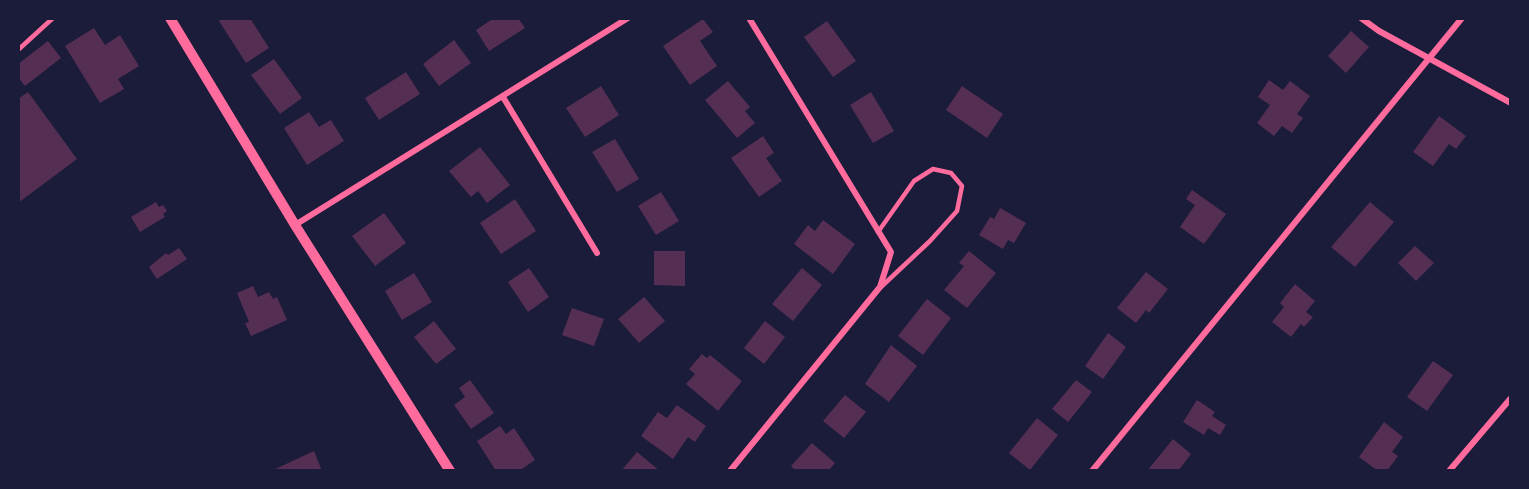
<!DOCTYPE html>
<html>
<head>
<meta charset="utf-8">
<style>
  body { margin:0 }
  #map { position:relative; width:1529px; height:489px; overflow:hidden; background:#1b1b3a; font-family:"Roboto Condensed",sans-serif }
  canvas { display:block }
  .frame { position:absolute; inset:0; border:20px solid #1b1b3a; pointer-events:none }
</style>
</head>
<body>
<div id="map">
<canvas width="1529" height="489"></canvas>
<div class="frame"></div>
</div>
<script>
const c = document.querySelector('canvas').getContext('2d');
c.lineJoin = 'round';
function fillPath(path, color) { c.fillStyle = color; c.fill(path, 'evenodd'); }
const poly = rows => new Path2D(rows.map(r => 'M' + r).join(''));
function stroke(path, color, width, dash) { c.strokeStyle = color; c.lineWidth = width; c.lineCap = dash ? 'butt' : 'round'; c.setLineDash(dash || []); c.stroke(path); }
fillPath(poly([
  [223,18,250,18,269,48,246,63,219,21],
  [494,18,518,18,525,28,489,51,476,30],
  [703,19,713,32,700,41,717,66,690,85,663,46],
  [827,21,856,61,833,77,804,37],
  [94,28,105,45,120,35,139,66,118,79,124,89,100,103,65,46],
  [1351,31,1369,47,1346,73,1328,56],
  [454,40,471,63,439,86,423,64],
  [48,41,61,58,25,86,18,77,18,64],
  [274,59,302,98,280,114,251,75],
  [406,72,420,94,379,120,365,98],
  [1269,80,1283,90,1290,81,1310,96,1297,114,1303,118,1292,133,1282,126,1274,136,1257,123,1270,105,1258,97],
  [728,81,750,107,745,111,755,123,737,138,705,100],
  [601,86,619,115,585,137,566,108],
  [962,86,1003,114,987,138,946,110],
  [28,92,77,159,18,203,18,99],
  [871,92,894,131,873,143,850,105],
  [309,112,319,127,331,120,344,141,307,165,284,128],
  [1439,116,1466,136,1456,149,1449,144,1433,166,1413,152],
  [763,136,774,153,766,158,782,181,759,197,731,158],
  [615,139,639,179,617,192,592,152],
  [480,147,510,185,487,203,478,191,471,197,449,171],
  [1192,190,1226,214,1204,244,1180,227,1195,205,1186,199],
  [661,192,679,221,656,235,638,206],
  [515,199,536,231,501,254,480,223],
  [156,202,159,207,163,205,167,211,163,214,165,217,140,232,131,217],
  [1370,202,1394,222,1355,267,1331,247],
  [1000,208,1026,223,1014,243,1008,240,1003,249,979,235,990,217,994,219],
  [384,213,406,243,375,266,352,236],
  [823,220,855,244,833,274,794,244,808,225,815,231],
  [1415,246,1434,263,1416,281,1398,263],
  [179,248,187,259,157,279,149,267,166,253,168,255],
  [654,251,685,251,685,286,654,285],
  [969,251,996,273,967,308,944,290,964,266,959,263],
  [529,268,549,297,528,312,508,282],
  [802,268,822,285,793,321,772,304],
  [1146,272,1168,289,1149,313,1146,310,1136,323,1117,308],
  [414,273,432,302,402,320,385,291],
  [1295,284,1315,301,1306,312,1313,317,1304,327,1301,324,1291,337,1272,322,1284,307,1280,303],
  [253,286,258,297,269,292,273,299,277,297,287,320,251,336,245,323,249,322,237,293],
  [644,297,665,321,639,343,618,319],
  [927,299,951,318,923,355,898,336],
  [572,308,604,319,594,346,562,335],
  [434,321,456,349,436,364,414,337],
  [765,321,785,337,764,364,744,348],
  [1108,333,1126,347,1103,379,1085,366],
  [891,345,917,366,889,402,865,384],
  [702,354,707,358,710,355,742,381,718,411,686,384,695,374,689,369],
  [1433,361,1453,375,1427,411,1407,397],
  [470,380,494,413,471,429,454,405,465,397,459,388],
  [1076,380,1092,392,1068,422,1052,409],
  [845,395,866,412,844,438,823,421],
  [1197,400,1215,412,1212,416,1226,425,1220,435,1208,428,1204,435,1183,422],
  [677,405,706,426,695,442,688,437,673,459,641,436,658,412,667,418],
  [1037,418,1058,435,1030,470,1009,453],
  [1384,422,1403,437,1392,452,1398,456,1387,471,1378,471,1359,457],
  [500,426,506,434,514,428,535,460,519,471,496,471,477,441],
  [1173,439,1191,454,1178,471,1147,471],
  [812,443,835,463,828,471,796,471,791,466],
  [314,451,322,471,271,471],
  [637,452,660,471,621,471]
]), '#542f53');
stroke(poly([
  [18,50,53,18],
  [878,232,914,181,933,169,951,173,962,186,957,211,930,241,881,287]
]), '#ff6b9d', 4.5);
stroke(poly([
  [1361,18,1379,31,1511,103],
  [503,97,597,253],
  [295,225,628,18],
  [730,471,880,287,891,252,749,18],
  [1092,471,1462,18],
  [1449,471,1511,398]
]), '#ff6b9d', 6);
stroke(poly([
  [170,18,295,225,450,471]
]), '#ff6b9d', 10);
</script>
</body>
</html>
